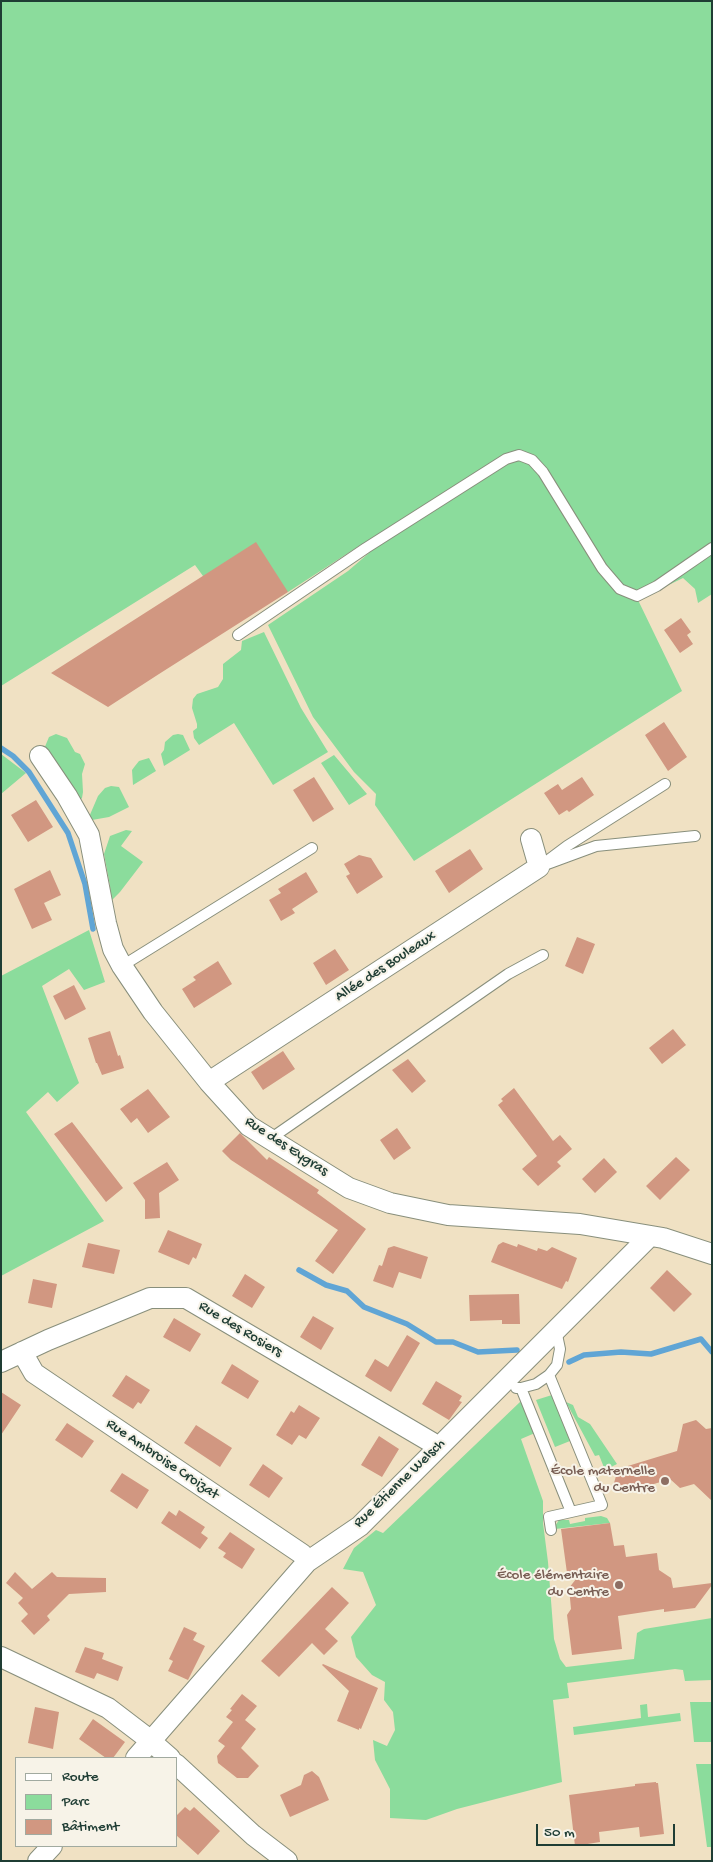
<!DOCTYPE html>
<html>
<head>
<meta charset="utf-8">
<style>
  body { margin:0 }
  #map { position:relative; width:713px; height:1862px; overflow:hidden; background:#f0e1c3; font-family:"Gochi Hand",sans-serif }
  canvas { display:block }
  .frame { position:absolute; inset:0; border:2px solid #1f3d34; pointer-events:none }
  .legend { position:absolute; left:15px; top:1757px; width:162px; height:90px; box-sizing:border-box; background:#f7f3e8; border:1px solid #a1aaa0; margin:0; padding:6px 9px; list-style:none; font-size:15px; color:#1f3d34 }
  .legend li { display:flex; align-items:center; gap:10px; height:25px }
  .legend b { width:25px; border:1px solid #a1aaa0 }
  .scale { position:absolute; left:536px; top:1824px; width:139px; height:22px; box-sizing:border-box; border:2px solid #1f3d34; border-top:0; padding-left:6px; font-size:15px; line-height:18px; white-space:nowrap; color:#1f3d34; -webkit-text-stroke:4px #f7f3e8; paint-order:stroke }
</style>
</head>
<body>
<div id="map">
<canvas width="713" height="1862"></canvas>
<div class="frame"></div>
<ul class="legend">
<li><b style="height:6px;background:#fff"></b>Route</li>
<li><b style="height:14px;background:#8bdc9c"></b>Parc</li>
<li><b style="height:14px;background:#d19781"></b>Bâtiment</li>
</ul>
<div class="scale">50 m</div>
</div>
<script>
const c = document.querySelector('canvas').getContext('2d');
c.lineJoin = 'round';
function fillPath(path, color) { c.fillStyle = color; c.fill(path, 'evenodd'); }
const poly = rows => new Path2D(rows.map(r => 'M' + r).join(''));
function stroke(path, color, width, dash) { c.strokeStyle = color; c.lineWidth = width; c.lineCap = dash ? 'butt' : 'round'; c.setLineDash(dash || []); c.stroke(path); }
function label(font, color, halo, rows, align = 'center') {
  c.font = font + ' "Gochi Hand",sans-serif'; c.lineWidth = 4; c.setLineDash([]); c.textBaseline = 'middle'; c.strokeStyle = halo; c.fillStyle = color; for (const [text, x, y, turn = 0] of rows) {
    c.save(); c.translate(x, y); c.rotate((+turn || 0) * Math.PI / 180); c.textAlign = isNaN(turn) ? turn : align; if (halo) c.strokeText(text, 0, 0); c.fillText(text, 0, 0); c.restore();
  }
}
fillPath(poly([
  [1,1,712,1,712,594,698,603,695,589,683,578,638,600,682,691,414,861,375,805,376,794,354,772,313,717,268,625,348,571,369,553,362,544,288,592,203,576,195,565,1,686],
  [264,632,301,708,328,752,273,785,234,723,199,745,194,738,193,731,197,728,197,724,192,708,193,699,197,694,218,687,223,679,223,664,241,650,242,641],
  [56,734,67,738,75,752,80,754,85,764,82,774,83,792,82,798,77,804,44,749,49,737],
  [178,734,183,735,190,750,164,766,161,754,164,750,165,742,173,735],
  [1,754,26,773,1,794],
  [334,755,367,794,349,805,321,763],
  [149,758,156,771,133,785,132,770,135,766,139,761],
  [111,786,119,787,129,807,109,817,92,820,89,817,98,796,105,788],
  [126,830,132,831,121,846,143,862,120,892,111,901,110,886,104,854,110,836],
  [89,930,105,982,84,990,69,969,42,986,79,1083,57,1102,48,1092,26,1112,104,1221,1,1276,1,976],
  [552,1395,570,1441,555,1447,536,1400],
  [520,1402,524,1403,535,1433,521,1439,543,1501,543,1523,548,1562,554,1639,560,1659,566,1667,634,1659,637,1633,644,1629,712,1618,712,1680,685,1681,683,1670,675,1669,567,1683,569,1698,553,1700,562,1782,457,1809,426,1820,390,1818,390,1789,375,1760,373,1740,387,1746,395,1730,393,1712,384,1700,385,1682,372,1675,356,1657,351,1637,376,1605,363,1572,343,1569,354,1548,376,1530,383,1533],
  [566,1402,573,1405,578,1417,590,1424,617,1464,605,1470,599,1455,595,1456],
  [601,1516,607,1518,610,1523,555,1529,555,1526,559,1520,569,1520,570,1524,585,1521,585,1518],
  [690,1702,712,1702,712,1742,694,1742],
  [647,1704,648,1717,680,1713,681,1721,574,1735,573,1727,641,1718,640,1705],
  [696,1764,712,1764,712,1847,707,1847]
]), '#8bdc9c');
stroke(poly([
  [1,748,13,756,29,772,68,833,85,884,93,929],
  [299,1270,326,1285,347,1291,364,1307,407,1324,436,1342,453,1342,478,1352,517,1350],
  [569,1362,584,1355,621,1352,651,1354,701,1339,712,1352]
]), '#60a5d5', 5.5);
fillPath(poly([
  [256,542,288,592,159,674,108,707,51,673],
  [681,618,691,632,687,635,693,644,680,653,664,630],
  [664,722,687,757,668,771,645,735],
  [314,777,334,809,313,822,293,790],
  [582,777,594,795,569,812,567,810,559,815,544,793,558,784,562,790],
  [36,800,53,827,28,842,11,815],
  [470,849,483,869,449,893,435,871],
  [359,855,371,858,383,877,357,894,346,876,350,874,344,864],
  [50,870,61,895,44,903,52,920,32,929,14,889],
  [306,872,318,892,292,909,295,913,281,921,269,900,281,893,278,889],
  [577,937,595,944,583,974,565,966],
  [335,949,349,970,326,985,313,963],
  [218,961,232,984,194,1008,182,989,196,980,193,977],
  [74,985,86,1009,65,1020,53,996],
  [673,1029,686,1045,662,1064,649,1048],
  [110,1031,118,1056,120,1055,124,1068,102,1075,97,1063,96,1063,88,1038],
  [283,1051,295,1069,263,1090,251,1072],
  [408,1059,426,1081,412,1093,392,1070],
  [514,1088,553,1141,560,1135,572,1149,557,1162,561,1166,538,1186,522,1169,537,1156,498,1105,503,1101,501,1099],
  [148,1089,170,1117,148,1133,137,1118,131,1123,120,1109],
  [72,1122,123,1188,106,1202,54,1134],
  [397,1128,411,1148,394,1160,380,1140],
  [240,1133,267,1160,269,1157,319,1190,317,1193,366,1229,333,1274,315,1261,338,1230,231,1160,222,1151],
  [676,1157,690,1170,660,1200,646,1186],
  [604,1158,617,1172,595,1193,582,1179],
  [167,1162,179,1180,159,1193,160,1218,145,1219,145,1200,133,1183],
  [168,1230,202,1244,196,1259,193,1257,189,1265,158,1252],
  [503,1242,517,1247,518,1244,537,1251,538,1248,547,1251,552,1247,577,1258,568,1282,566,1281,562,1289,491,1262,498,1245],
  [88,1243,120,1250,114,1274,82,1267],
  [394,1246,428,1257,421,1279,399,1272,393,1288,373,1281,379,1265,382,1266,388,1248],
  [667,1270,692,1294,674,1312,650,1288],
  [245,1274,265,1287,252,1308,232,1296],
  [33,1279,57,1284,52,1308,28,1303],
  [519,1294,520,1324,502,1324,502,1320,470,1321,469,1295],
  [313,1316,334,1328,321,1350,300,1337],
  [174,1318,201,1334,190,1352,163,1337],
  [407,1335,420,1343,391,1392,365,1376,375,1359,388,1367],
  [232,1364,259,1381,248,1399,221,1383],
  [126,1375,150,1390,141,1404,138,1402,133,1409,112,1396],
  [436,1381,462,1396,459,1401,462,1402,449,1420,422,1404],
  [1,1392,21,1405,1,1435],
  [299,1405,320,1418,306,1439,299,1435,292,1445,276,1435,291,1411,294,1413],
  [696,1420,706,1429,712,1428,712,1501,694,1484,680,1488,670,1479,625,1493,614,1483,618,1469,677,1451,683,1424],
  [67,1423,94,1441,82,1458,55,1440],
  [196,1425,232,1448,220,1467,184,1443],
  [379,1436,399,1449,382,1477,361,1465],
  [263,1464,283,1478,269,1498,249,1485],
  [122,1473,149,1490,137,1509,110,1491],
  [179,1510,205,1527,201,1533,208,1538,200,1549,161,1523,169,1511,176,1516],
  [610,1523,614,1546,624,1545,626,1557,657,1553,659,1570,671,1578,673,1588,712,1583,712,1585,695,1608,664,1612,664,1609,618,1616,622,1649,572,1655,567,1615,571,1609,569,1588,576,1579,567,1573,561,1529],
  [230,1532,255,1549,242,1569,223,1557,226,1553,218,1548],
  [15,1572,32,1589,52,1572,57,1577,106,1578,106,1592,69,1594,47,1616,50,1620,34,1635,21,1621,28,1614,18,1603,23,1598,6,1583],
  [332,1587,349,1603,325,1629,338,1641,324,1655,312,1643,279,1677,261,1661],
  [184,1627,197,1633,193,1640,205,1646,188,1680,168,1671,173,1661,169,1659],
  [85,1647,104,1653,102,1659,123,1667,118,1681,97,1673,94,1679,75,1672],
  [323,1664,378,1688,361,1729,359,1728,359,1730,337,1721,349,1691,322,1665],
  [242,1694,257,1706,245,1720,256,1729,241,1748,259,1766,248,1778,237,1778,218,1763,217,1756,225,1746,218,1741,233,1722,226,1717,232,1710,230,1709],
  [35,1707,59,1712,53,1749,28,1743],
  [93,1719,125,1742,113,1758,106,1758,79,1739],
  [312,1771,319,1777,329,1800,290,1817,280,1795,301,1785,304,1775],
  [656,1782,656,1783,658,1783,664,1834,640,1837,639,1827,599,1832,600,1842,575,1846,569,1795,635,1786,635,1784],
  [185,1807,190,1811,194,1807,220,1831,198,1855,176,1835,176,1816]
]), '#d19781');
const service = poly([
  [238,635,366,548,506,459,519,455,532,460,543,472,602,568,620,589,637,596,657,586,712,548],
  [665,784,567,846,539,867,596,846,695,836],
  [122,966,312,848],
  [270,1139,508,974,543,955],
  [549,1375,602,1505,549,1517,551,1530],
  [516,1388,521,1388,536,1384,549,1375,557,1365,560,1349,556,1330],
  [521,1388,571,1512]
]);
const minor = poly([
  [40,756,67,796,89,835,106,923,113,949,122,966,153,1012,209,1082,249,1126,349,1188,390,1203,448,1215,580,1224,663,1238,712,1254],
  [209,1082,539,867,531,839],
  [22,1352,34,1373,302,1554,307,1562],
  [1,1362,48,1340,150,1298,186,1298,431,1442,437,1448],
  [1,1657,108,1708,146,1737,170,1758],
  [136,1758,307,1562,360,1526,650,1236],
  [176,1764,253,1835,287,1861],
  [38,1861,52,1846]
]);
stroke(service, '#888f7c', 12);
stroke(minor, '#888f7c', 22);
stroke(service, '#fff', 10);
stroke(minor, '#fff', 20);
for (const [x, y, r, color] of [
  [665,1481,5,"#8d6e63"],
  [619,1585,5,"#8d6e63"]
]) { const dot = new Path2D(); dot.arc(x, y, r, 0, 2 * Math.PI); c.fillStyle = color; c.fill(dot); stroke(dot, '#f7f3e8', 2); }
label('15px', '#1f3d34', '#f7f3e8', [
  ["Allée des Bouleaux",386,967,-33],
  ["Rue des Eygras",286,1147,33],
  ["Rue des Rosiers",240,1330,31],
  ["Rue Ambroise Croizat",162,1460,34],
  ["Rue Étienne Welsch",400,1484,-44]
]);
label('15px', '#785e54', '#f7f3e8', [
  ["École maternelle",655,1472],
  ["du Centre",655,1489],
  ["École élémentaire",609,1576],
  ["du Centre",609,1593]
], 'right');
</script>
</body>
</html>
